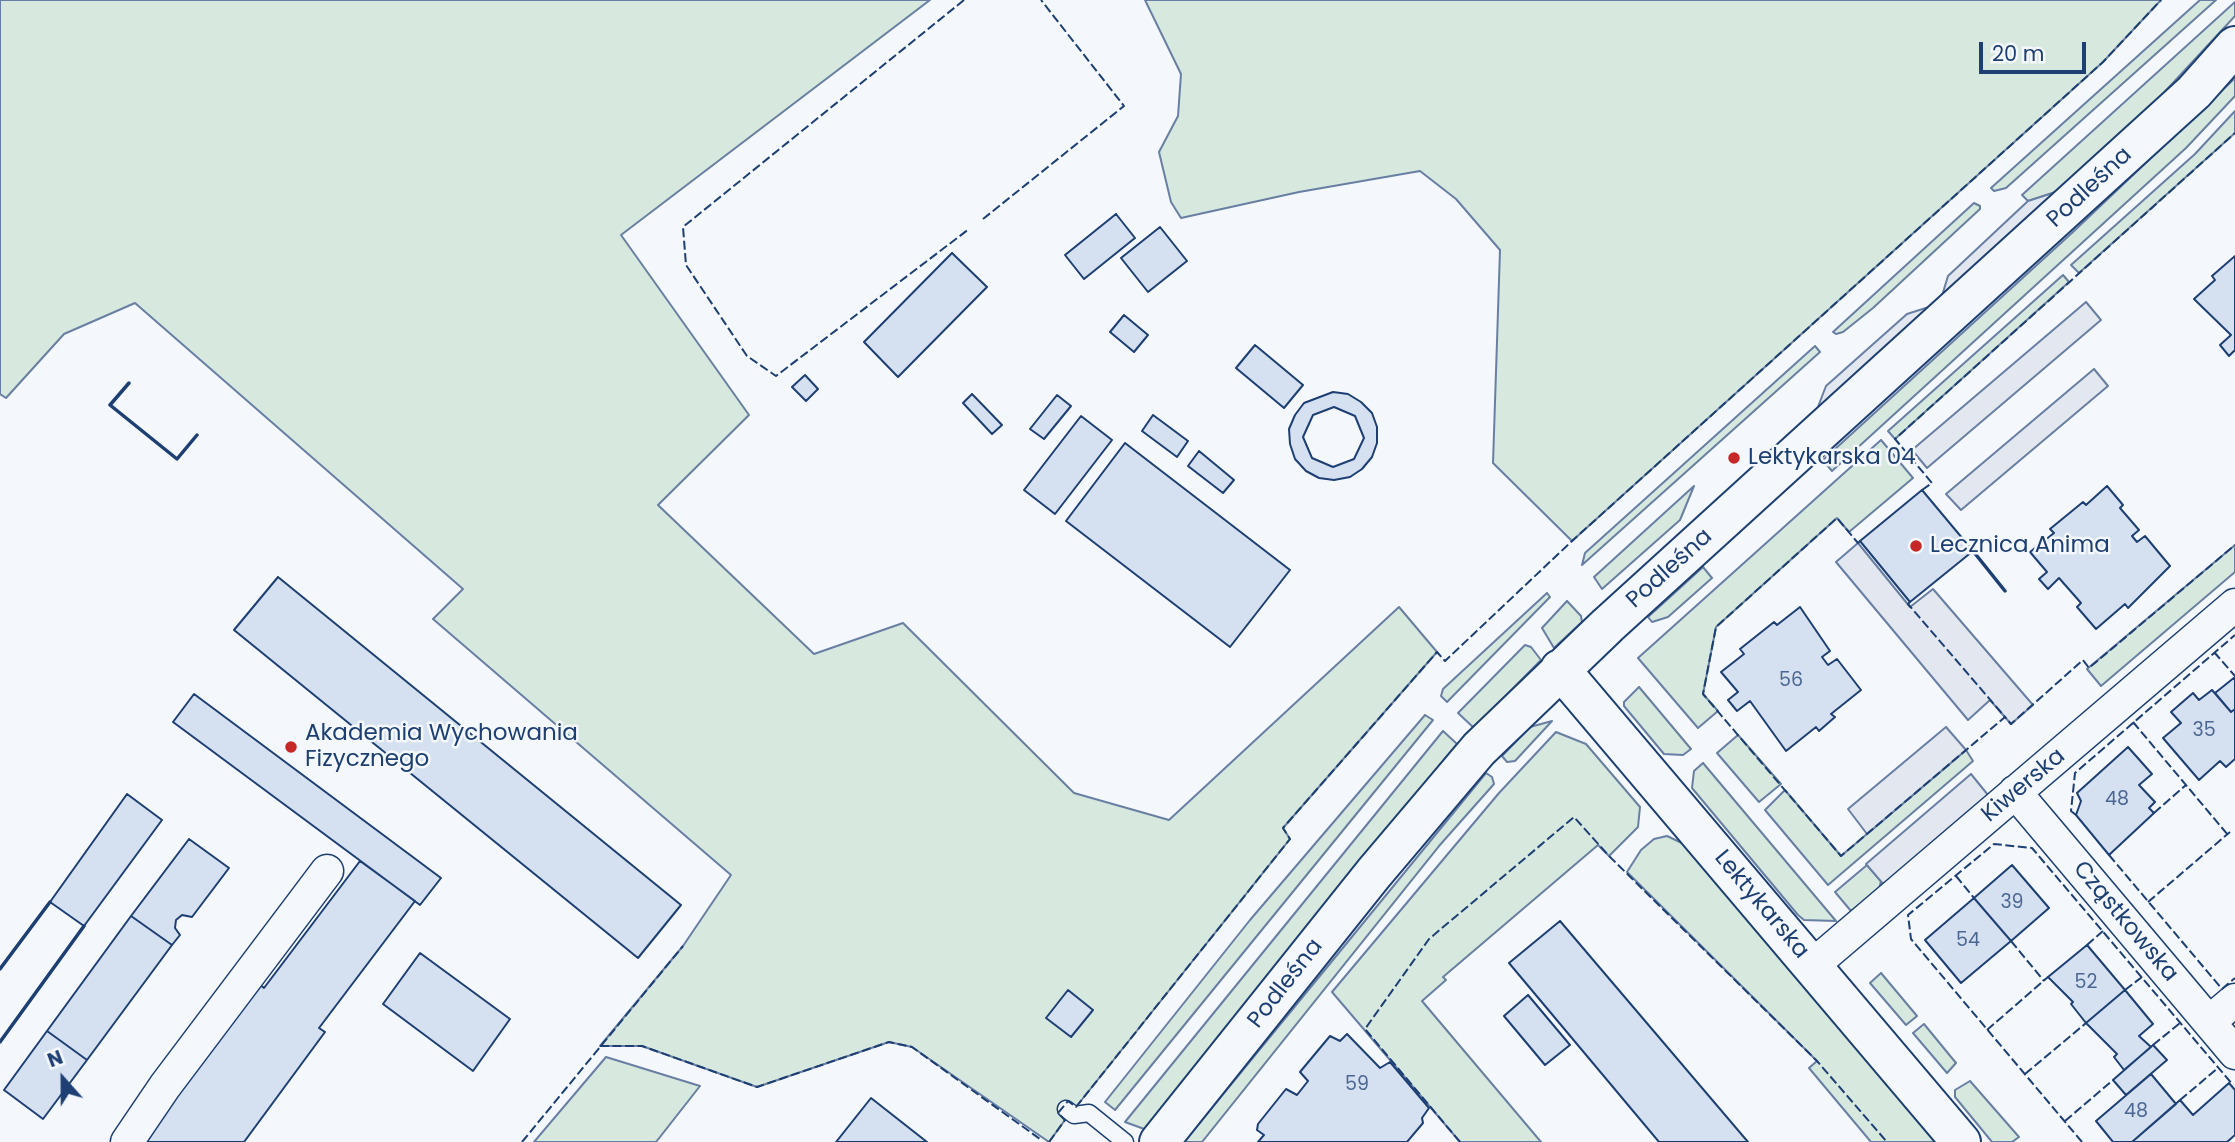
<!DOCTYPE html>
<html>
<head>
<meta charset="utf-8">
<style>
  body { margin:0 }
  #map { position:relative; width:2235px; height:1142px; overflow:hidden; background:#f4f7fb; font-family:Poppins,sans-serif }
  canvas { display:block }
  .north { position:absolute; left:28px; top:1044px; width:70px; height:70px; -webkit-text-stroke:5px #f4f7fb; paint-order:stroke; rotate:339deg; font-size:19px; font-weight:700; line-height:28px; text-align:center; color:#1d3f73 }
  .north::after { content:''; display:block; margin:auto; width:24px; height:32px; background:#1d3f73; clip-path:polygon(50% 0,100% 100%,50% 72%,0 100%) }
  .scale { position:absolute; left:1979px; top:42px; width:107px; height:32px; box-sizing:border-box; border:4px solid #1d3f73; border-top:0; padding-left:9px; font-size:21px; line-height:24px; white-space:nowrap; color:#1d3f73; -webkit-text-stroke:5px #f4f7fb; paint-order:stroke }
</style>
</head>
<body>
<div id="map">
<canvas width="2235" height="1142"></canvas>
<div class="north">N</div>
<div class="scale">20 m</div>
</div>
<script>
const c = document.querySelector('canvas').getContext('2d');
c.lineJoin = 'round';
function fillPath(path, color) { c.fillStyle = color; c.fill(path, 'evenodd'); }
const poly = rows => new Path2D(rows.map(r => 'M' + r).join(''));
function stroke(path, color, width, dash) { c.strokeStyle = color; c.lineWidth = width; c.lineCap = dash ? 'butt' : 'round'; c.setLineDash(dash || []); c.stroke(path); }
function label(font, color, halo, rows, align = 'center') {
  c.font = font + ' Poppins,sans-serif'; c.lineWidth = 5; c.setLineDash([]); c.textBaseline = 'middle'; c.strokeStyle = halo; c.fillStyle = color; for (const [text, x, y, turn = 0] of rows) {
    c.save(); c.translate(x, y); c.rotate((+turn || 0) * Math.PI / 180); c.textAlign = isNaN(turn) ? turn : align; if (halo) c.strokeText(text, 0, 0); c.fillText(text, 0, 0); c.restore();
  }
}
const green = poly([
  [0,0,930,0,621,235,749,415,658,505,814,654,903,623,1074,793,1169,820,1399,607,1437,652,1283,828,1290,839,1076,1107,1068,1101,1058,1113,1065,1120,1049,1142,912,1047,889,1042,757,1087,642,1046,600,1046,683,946,731,875,433,619,463,589,135,303,64,334,6,398,0,394,0,0],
  [1145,0,2161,0,2103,62,1572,541,1493,463,1500,250,1456,199,1420,171,1299,192,1181,218,1171,202,1159,152,1178,116,1181,74,1145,0],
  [2200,0,2216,0,2006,188,1994,191,1991,188,2200,0],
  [2235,2,2235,16,2158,99,2059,191,2028,201,2022,195,2235,2],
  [2235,78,2235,96,2186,148,1832,471,1823,460,2073,232,2235,78],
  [2235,111,2235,133,2079,273,2071,265,2195,154,2235,111],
  [1974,203,1980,206,1980,209,1873,308,1843,332,1836,334,1833,332,1974,203],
  [2063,275,2069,282,1895,439,1888,431,2063,275],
  [1815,346,1820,352,1582,565,1585,553,1815,346],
  [1881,440,1913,478,1849,532,1837,518,1716,627,1703,694,1718,711,1698,728,1638,658,1881,440],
  [1694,486,1680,520,1602,589,1594,577,1694,486],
  [2235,545,2235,572,2101,686,2087,669,2235,545],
  [1703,567,1712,578,1668,617,1652,622,1648,617,1703,567],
  [1547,593,1550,597,1447,702,1441,696,1443,689,1547,593],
  [1567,601,1581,616,1582,622,1554,648,1542,628,1567,601],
  [1525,645,1531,647,1541,660,1474,728,1458,713,1525,645],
  [1639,687,1691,749,1683,755,1664,754,1624,706,1624,702,1639,687],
  [1425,715,1433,720,1115,1110,1105,1102,1250,920,1425,715],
  [1552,721,1515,761,1507,762,1502,756,1530,727,1552,721],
  [1443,731,1457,744,1327,902,1147,1130,1125,1122,1443,731],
  [1556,732,1586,744,1640,807,1638,827,1609,856,1598,845,1443,977,1446,980,1422,1001,1541,1142,1460,1142,1332,992,1499,793,1556,732],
  [1738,735,1781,784,1759,802,1717,753,1738,735],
  [1966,750,1973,761,1828,885,1765,810,1785,790,1841,856,1966,750],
  [1703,763,1836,921,1804,920,1798,915,1692,788,1694,771,1703,763],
  [1486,773,1492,777,1494,784,1439,846,1202,1142,1184,1142,1486,773],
  [1667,836,1684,844,1936,1142,1871,1142,1809,1068,1817,1061,1627,872,1641,850,1654,839,1667,836],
  [1867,865,1881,881,1879,890,1851,911,1835,892,1867,865],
  [1881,973,1917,1016,1906,1025,1870,983,1881,973],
  [1924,1024,1956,1063,1947,1073,1913,1033,1924,1024],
  [606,1057,700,1086,656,1142,534,1142,606,1057],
  [1970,1081,2019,1137,2012,1142,1992,1142,1955,1097,1955,1090,1970,1081]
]);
fillPath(green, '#d7e8df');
stroke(green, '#687fa3', 2);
const parking = poly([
  [2059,191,1941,299,1948,276,2028,201,2059,191],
  [2086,302,2101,320,1927,468,1912,450,2086,302],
  [1932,306,1816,412,1826,386,1907,314,1932,306],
  [2094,369,2108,386,1961,510,1946,494,2094,369],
  [1858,543,1910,607,1933,589,2033,705,2011,724,1990,700,1968,720,1836,562,1858,543],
  [1946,727,1966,750,1867,834,1848,809,1946,727],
  [1971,774,1988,795,1884,885,1866,864,1971,774]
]);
fillPath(parking, '#e3e8f0');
stroke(parking, '#687fa3', 2);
const building = poly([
  [1116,214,1135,238,1084,279,1065,255,1116,214],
  [1160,227,1187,261,1148,292,1121,258,1160,227],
  [952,253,987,287,898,377,864,342,952,253],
  [2235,256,2235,350,2229,356,2220,345,2231,335,2194,299,2215,280,2212,276,2235,256],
  [1124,315,1148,335,1134,352,1110,332,1124,315],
  [1255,345,1303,385,1284,408,1236,368,1255,345],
  [805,375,818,389,806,401,792,387,805,375],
  [1333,392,1348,394,1361,402,1372,413,1377,427,1377,443,1372,457,1362,469,1350,477,1334,480,1319,478,1306,471,1295,459,1290,444,1289,429,1295,415,1304,403,1333,392],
  [1334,407,1355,416,1364,438,1354,459,1333,467,1312,458,1303,437,1313,415,1334,407],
  [972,394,1002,425,992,434,963,403,972,394],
  [1057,395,1071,406,1044,439,1030,429,1057,395],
  [1153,415,1188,441,1177,457,1142,431,1153,415],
  [1081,416,1112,440,1055,514,1024,490,1081,416],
  [1125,443,1290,570,1230,647,1066,521,1125,443],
  [1199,451,1234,480,1223,493,1188,466,1199,451],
  [2107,486,2123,505,2120,508,2139,530,2132,536,2137,542,2145,536,2170,566,2128,608,2125,604,2096,629,2077,607,2081,603,2059,578,2048,589,2039,579,2047,572,2030,552,2054,533,2050,529,2083,502,2086,505,2107,486],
  [1922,490,1973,551,1910,602,1860,541,1922,490],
  [278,577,681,905,638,958,234,630,278,577],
  [1800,607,1830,651,1822,657,1828,665,1837,659,1861,690,1831,714,1835,717,1819,731,1816,727,1786,751,1750,701,1737,711,1728,700,1738,692,1721,672,1744,654,1740,649,1774,622,1777,625,1800,607],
  [2235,677,2235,709,2231,712,2215,693,2235,677],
  [2212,690,2231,712,2235,709,2235,759,2226,767,2220,761,2199,780,2163,738,2181,723,2171,712,2193,693,2199,700,2212,690],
  [194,694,441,878,420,905,173,722,194,694],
  [2128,747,2152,774,2139,785,2155,802,2149,808,2154,813,2109,855,2076,815,2081,801,2077,793,2128,747],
  [127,794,162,820,84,926,50,902,127,794],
  [189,839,229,868,192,917,182,915,176,920,175,928,180,935,172,945,131,916,189,839],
  [360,861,415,901,319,1028,325,1032,244,1142,143,1142,259,984,264,988,360,861],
  [2012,865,2049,908,2011,941,1974,898,2012,865],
  [1974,898,2011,941,1961,983,1925,940,1974,898],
  [131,916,172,945,87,1060,47,1031,131,916],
  [1560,921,1748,1142,1659,1142,1509,963,1560,921],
  [2087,945,2125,990,2086,1023,2071,1004,2073,1002,2048,977,2087,945],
  [420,953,510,1019,473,1071,383,1004,420,953],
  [1068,990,1093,1010,1071,1037,1046,1018,1068,990],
  [2125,990,2153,1024,2139,1036,2151,1047,2124,1070,2114,1057,2117,1054,2086,1023,2125,990],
  [1528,995,1570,1045,1545,1065,1504,1016,1528,995],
  [47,1031,87,1060,43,1119,4,1090,47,1031],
  [1347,1034,1380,1068,1390,1062,1429,1108,1422,1118,1423,1123,1407,1142,1258,1142,1264,1135,1257,1130,1258,1124,1286,1089,1297,1095,1308,1081,1300,1072,1330,1036,1340,1041,1347,1034],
  [2153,1045,2167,1060,2126,1095,2113,1080,2153,1045],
  [2151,1074,2176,1104,2132,1142,2113,1142,2096,1121,2151,1074],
  [2229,1083,2235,1090,2235,1135,2227,1142,2132,1142,2180,1100,2193,1115,2229,1083],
  [871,1098,927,1142,836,1142,871,1098]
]);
fillPath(building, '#d5e0f0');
stroke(building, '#1d3f73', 2);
const service = poly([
  [1066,1109,1074,1115,1089,1113,1125,1142]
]);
const minor = poly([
  [2015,792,2235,1053],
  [1812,966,2235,605],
  [2209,1022,2235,1000],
  [127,1142,165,1086,327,871]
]);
const tertiary = poly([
  [1560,669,1961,1142],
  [1159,1142,1374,873,1479,749,1608,625,2194,92,2235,46]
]);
stroke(service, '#1d3f73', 19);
stroke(minor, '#1d3f73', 35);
stroke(tertiary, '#1d3f73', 42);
stroke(service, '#f4f7fb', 16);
stroke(minor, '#f4f7fb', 32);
stroke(tertiary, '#f4f7fb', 38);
stroke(poly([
  [964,0,683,227,686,265,747,356,776,376,969,229],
  [983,219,1124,106,1041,0],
  [1922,490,1932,483,1895,439,2235,133],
  [1860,541,1858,543,1837,518,1716,627,1703,694,1841,856,2005,717,2011,724,2083,660,2089,668,2235,545],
  [1910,602,1908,604,2005,717],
  [2214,652,2235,676],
  [2133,722,2228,835],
  [2154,813,2186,785],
  [2076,815,2071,811,2075,773,2235,635],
  [2109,855,2222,989,2235,978],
  [1956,876,1974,898],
  [2148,902,2230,832],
  [2011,941,2044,981],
  [2087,945,2103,931],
  [2125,990,2142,977],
  [1987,1030,2048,977],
  [2153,1045,2180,1023],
  [600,1046,642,1046,757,1087,889,1042,912,1047,1040,1139],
  [2025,1074,2086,1023],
  [2180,1100,2218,1068],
  [2065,1121,2113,1080],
  [522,1142,683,946],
  [1049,1142,1065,1120,1058,1113,1068,1101,1076,1107,1290,839,1283,828,1437,652,1445,661,1572,541,2103,62,2161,0],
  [1460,1142,1365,1029,1429,939,1574,817,1609,856,1817,1061,1887,1142],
  [2082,1142,1911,939,1908,915,1994,844,2032,848,2233,1085]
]), '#1d3f73', 2, [9, 3.5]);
stroke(poly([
  [129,383,110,405,177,459,197,435],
  [1973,551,2005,591],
  [0,969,50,902],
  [0,1042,84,926]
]), '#1d3f73', 3.5);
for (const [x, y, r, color] of [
  [1734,458,7,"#c62828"],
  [1916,546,7,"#c62828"],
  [291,747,7,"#c62828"]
]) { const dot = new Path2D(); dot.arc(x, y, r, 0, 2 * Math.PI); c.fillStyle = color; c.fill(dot); stroke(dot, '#f4f7fb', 2.5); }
label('19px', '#4b6792', null, [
  ["56",1791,681],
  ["35",2204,731],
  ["48",2117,800],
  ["39",2012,903],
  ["54",1968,941],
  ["52",2086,983],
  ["59",1357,1085],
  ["48",2136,1112]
]);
label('23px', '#1d3f73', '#f4f7fb', [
  ["Podleśna",2090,188,-43],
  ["Podleśna",1670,569,-42],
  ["Kiwerska",2024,786,-40],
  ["Lektykarska",1761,905,50],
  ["Cząstkowska",2125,922,50],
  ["Podleśna",1286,984,-52]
]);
label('23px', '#1d3f73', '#f4f7fb', [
  ["Lektykarska 04",1748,458],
  ["Lecznica Anima",1930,546],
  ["Akademia Wychowania",305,734],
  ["Fizycznego",305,760]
], 'left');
</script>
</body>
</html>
